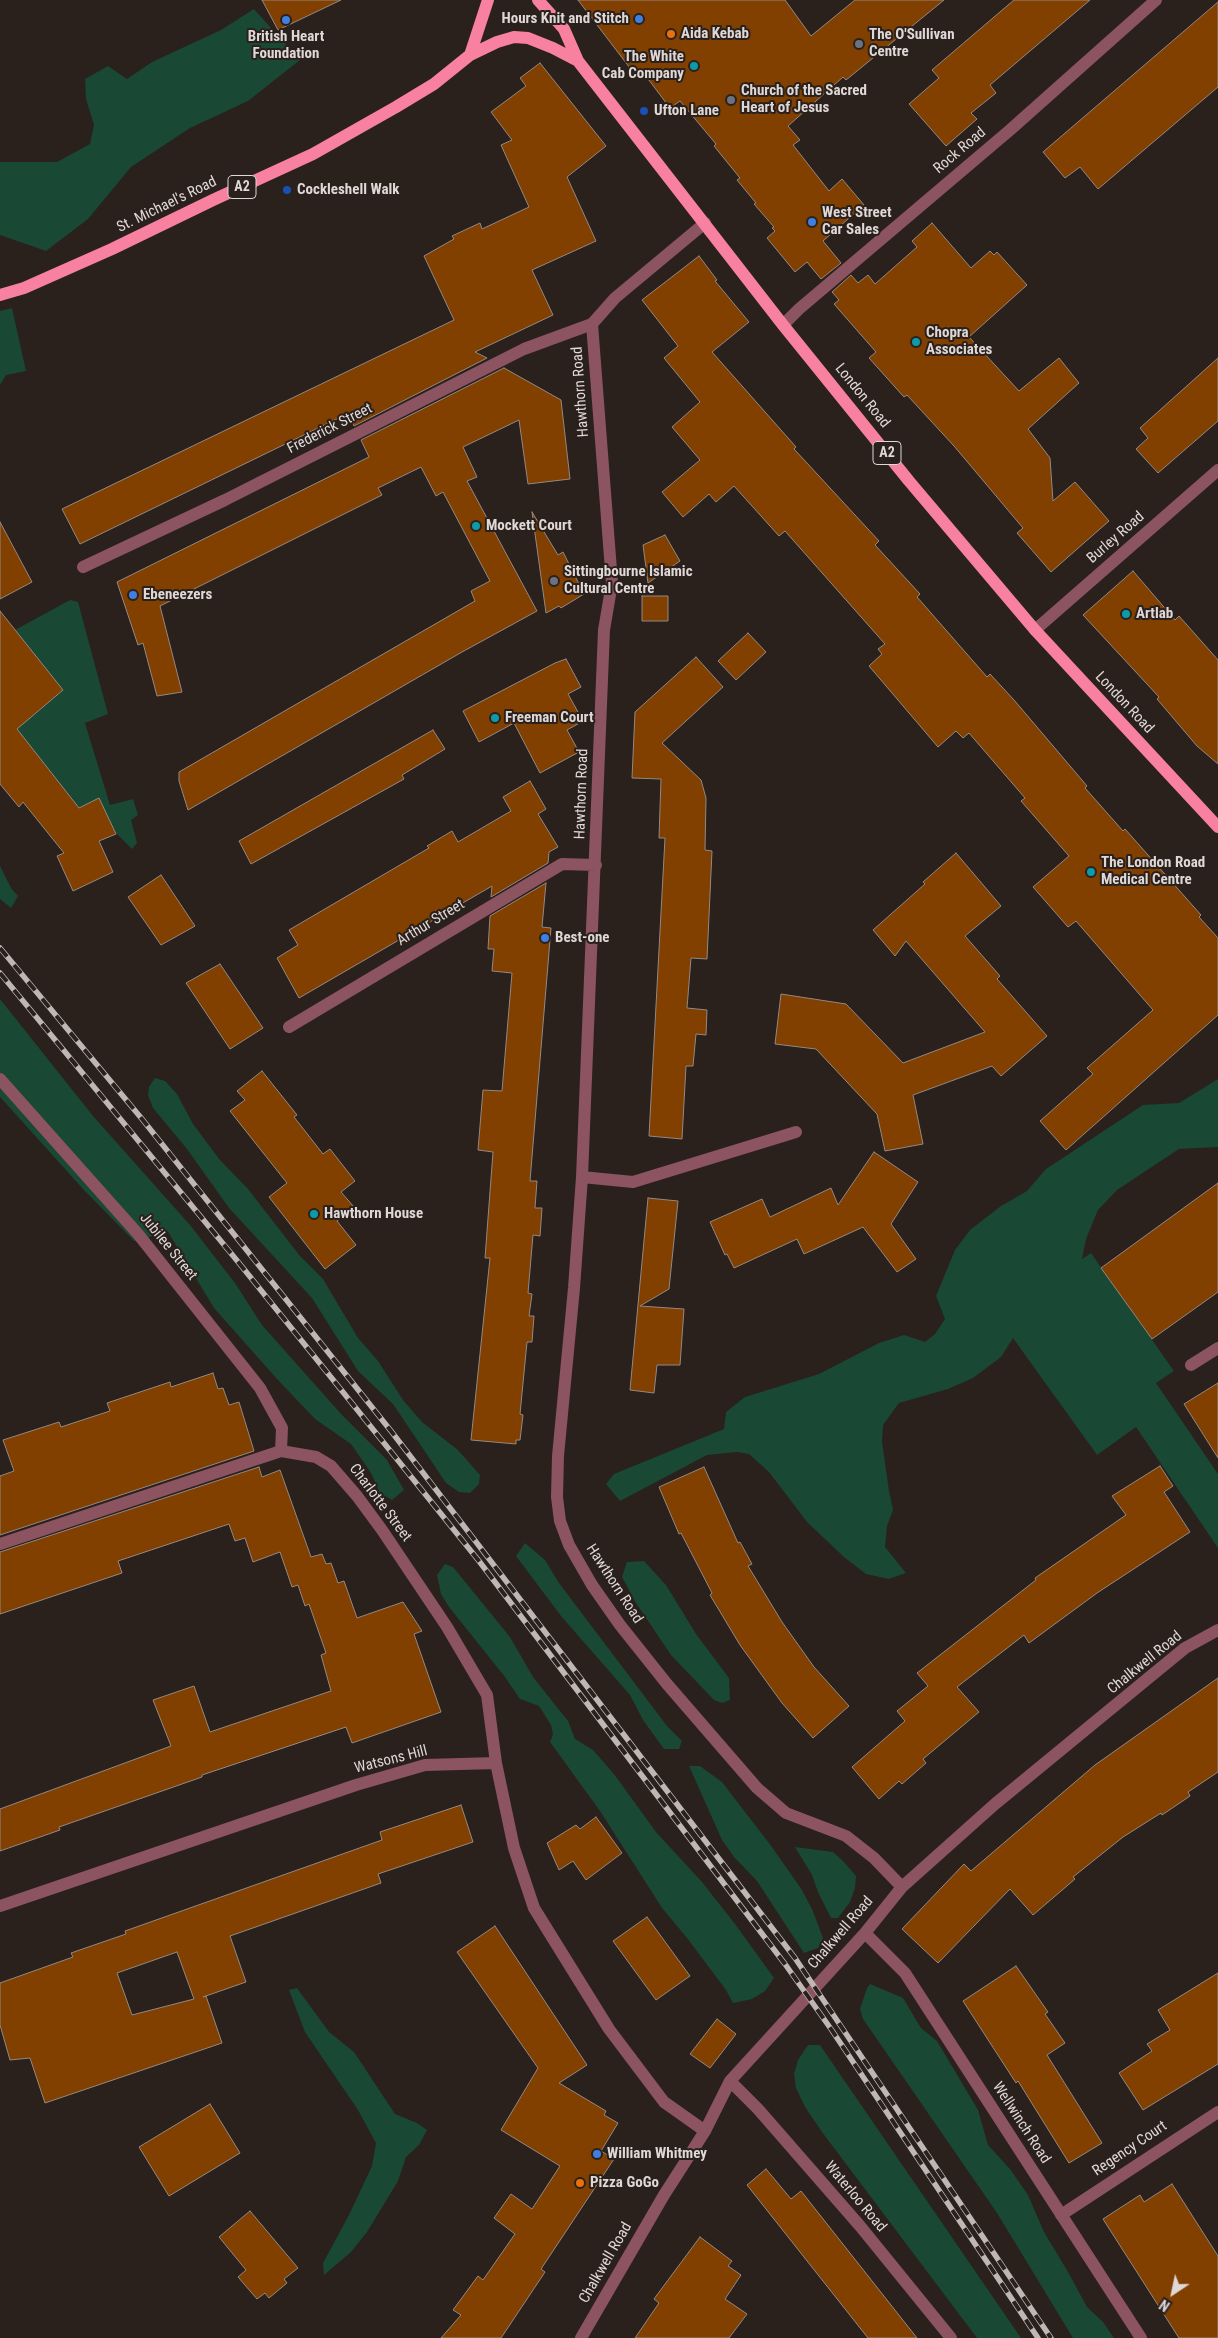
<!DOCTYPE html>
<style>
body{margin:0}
#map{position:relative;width:1218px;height:2338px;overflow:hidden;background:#2a201c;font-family:"Roboto Condensed",sans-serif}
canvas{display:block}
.north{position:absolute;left:1148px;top:2268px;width:50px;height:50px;-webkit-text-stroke:4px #2a201c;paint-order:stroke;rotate:214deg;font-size:14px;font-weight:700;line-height:20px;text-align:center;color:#dfd8d6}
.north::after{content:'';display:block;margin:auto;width:18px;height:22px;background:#dfd8d6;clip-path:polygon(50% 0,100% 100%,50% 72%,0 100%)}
</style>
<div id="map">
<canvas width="1218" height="2338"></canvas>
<div class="north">N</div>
</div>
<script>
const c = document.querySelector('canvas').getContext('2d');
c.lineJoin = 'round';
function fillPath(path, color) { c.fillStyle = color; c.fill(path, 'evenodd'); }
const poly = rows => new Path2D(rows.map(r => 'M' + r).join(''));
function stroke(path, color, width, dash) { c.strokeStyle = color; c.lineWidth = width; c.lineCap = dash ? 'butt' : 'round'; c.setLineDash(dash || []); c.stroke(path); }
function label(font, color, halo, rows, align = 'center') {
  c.font = font + ' "Roboto Condensed",sans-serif'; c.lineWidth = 4; c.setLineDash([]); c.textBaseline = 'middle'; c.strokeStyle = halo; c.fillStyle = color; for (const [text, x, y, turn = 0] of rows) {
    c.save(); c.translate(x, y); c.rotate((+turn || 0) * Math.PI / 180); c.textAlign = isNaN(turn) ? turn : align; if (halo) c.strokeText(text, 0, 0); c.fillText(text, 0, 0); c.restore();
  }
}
fillPath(poly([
 [254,9,300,60,248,101,190,128,131,167,88,219,46,251,0,235,0,162,57,162,90,144,94,125,86,99,85,79,108,66,127,79,152,62,221,30],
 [12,308,26,371,6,375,0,385,0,311],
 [70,600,78,602,108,714,85,723,110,805,133,799,138,815,131,820,137,843,132,849,116,833,99,799,79,808,2,710,18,696,34,715,63,690,15,630],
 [0,866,11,888,18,896,11,908,0,899],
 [0,999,93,1116,190,1225,235,1283,262,1325,342,1415,387,1460,404,1490,392,1500,380,1493,371,1473,351,1444,315,1419,277,1379,214,1308,168,1232,134,1241,83,1189,0,1097],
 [155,1078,165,1081,177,1094,193,1124,220,1160,248,1189,300,1256,323,1279,358,1338,378,1361,403,1400,422,1422,458,1450,480,1475,479,1484,470,1493,459,1492,446,1483,393,1404,358,1371,312,1298,229,1208,187,1149,153,1108,148,1095,149,1087],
 [1218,1079,1218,1147,1179,1149,1117,1190,1098,1210,1086,1239,1082,1259,1091,1253,1174,1371,1156,1383,1218,1474,1218,1548,1136,1427,1097,1455,1013,1338,1001,1357,973,1378,948,1389,899,1403,883,1425,882,1442,889,1491,893,1510,887,1526,885,1547,906,1573,889,1579,866,1574,844,1557,807,1522,769,1472,749,1454,737,1452,707,1455,620,1501,606,1484,614,1474,724,1429,726,1412,745,1397,819,1374,879,1343,904,1335,925,1342,935,1334,945,1319,936,1296,955,1250,970,1230,1001,1206,1027,1191,1046,1169,1143,1105,1179,1103],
 [525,1543,545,1560,559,1583,667,1726,682,1741,679,1749,664,1749,643,1720,630,1695,561,1616,516,1556],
 [644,1561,666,1585,696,1634,729,1678,730,1700,722,1703,714,1700,671,1655,636,1603,622,1577,627,1562],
 [445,1564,453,1567,510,1637,533,1677,568,1721,575,1739,593,1750,614,1774,656,1832,702,1882,735,1924,774,1978,765,1991,752,1999,733,2003,726,1990,687,1938,662,1908,600,1811,550,1742,553,1734,551,1725,539,1706,520,1699,505,1677,449,1607,441,1594,437,1575],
 [689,1766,700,1766,722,1782,772,1847,802,1890,812,1909,823,1938,818,1948,804,1953,757,1881,734,1857,722,1840],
 [795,1847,833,1852,843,1861,856,1876,855,1888,850,1902,838,1918,831,1918,818,1892,812,1875],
 [870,1984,903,1998,921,2028,937,2041,978,2110,988,2145,1010,2169,1028,2195,1044,2232,1068,2272,1087,2307,1103,2322,1114,2338,1073,2338,997,2213,863,2019,860,2009,867,1988],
 [297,1988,329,2032,354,2052,395,2114,417,2123,427,2130,419,2145,406,2157,398,2181,367,2232,351,2252,324,2275,323,2263,349,2215,372,2166,376,2143,358,2110,305,2032,289,1990],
 [808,2045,820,2045,1021,2338,977,2338,822,2132,805,2107,796,2088,794,2074,798,2060]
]), '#194835');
const building = poly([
 [262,0,341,0,278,30,262,0],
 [578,0,785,0,811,36,855,0,944,0,846,80,843,77,788,126,800,140,793,145,829,191,842,179,864,205,823,241,841,263,821,279,807,262,795,272,767,238,775,231,772,228,774,227,754,204,756,203,737,180,740,178,714,146,716,144,680,101,670,108,642,71,636,76,578,0],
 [1014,0,1090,0,990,85,996,93,971,113,977,119,946,146,909,104,939,78,932,70,1014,0],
 [1218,2,1218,87,1098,189,1080,167,1065,178,1043,152,1218,2],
 [540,63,606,146,567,177,596,241,532,270,553,315,475,352,487,358,354,426,349,413,80,544,62,509,454,320,424,256,454,239,452,236,480,223,482,229,529,207,501,145,512,140,491,112,526,86,520,78,540,63],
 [932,223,971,268,990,251,994,255,997,252,1027,285,969,337,1019,391,1059,358,1079,383,1028,429,1050,458,1053,501,1075,482,1109,521,1051,572,1017,533,1023,528,954,446,907,395,904,397,869,358,876,352,834,304,839,300,832,292,851,275,858,283,868,275,875,284,917,247,912,241,932,223],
 [699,256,717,280,715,281,749,322,712,352,796,447,794,449,879,541,875,545,920,594,917,597,987,677,990,674,1014,700,1087,786,1085,788,1123,831,1125,829,1201,915,1199,917,1218,938,1218,1015,1066,1150,1040,1121,1093,1074,1087,1068,1153,1010,1076,921,1068,927,1033,887,1069,856,1021,801,1025,798,969,733,963,738,956,731,938,747,869,666,882,654,878,649,885,644,785,531,779,536,734,486,716,502,709,494,683,517,662,492,700,460,672,427,700,402,664,358,678,346,642,300,699,256],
 [1218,358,1218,421,1158,473,1136,449,1148,438,1140,428,1218,358],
 [504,368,561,400,570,479,528,484,519,420,463,447,477,477,467,481,537,611,462,652,188,810,179,781,179,772,475,601,471,591,490,581,443,492,436,496,421,467,378,488,382,495,160,606,182,692,157,696,143,643,138,645,117,582,369,457,361,440,504,368],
 [532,512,558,555,563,552,584,594,561,608,559,606,546,613,532,512],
 [0,522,32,582,0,599,0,522],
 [665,535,680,561,648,583,643,545,665,535],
 [1133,571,1175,620,1179,616,1218,660,1218,764,1197,746,1157,699,1159,697,1083,615,1133,571],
 [642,596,668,596,668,621,642,621,642,596],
 [0,611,63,690,17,729,79,808,99,798,116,834,99,841,113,872,73,891,57,856,64,853,23,802,19,807,0,784,0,611],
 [748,633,766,652,736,680,718,661,748,633],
 [696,657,723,687,662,743,701,780,706,798,705,850,712,851,707,959,691,958,687,1008,707,1010,706,1035,696,1034,693,1066,686,1066,682,1139,649,1136,665,838,659,838,661,779,632,778,635,712,696,657],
 [566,659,581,687,568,694,583,721,567,730,579,752,540,773,514,723,479,742,463,711,555,663,566,659],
 [433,730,445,749,402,775,404,779,251,864,239,841,433,730],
 [530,781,546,809,538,814,558,847,549,852,548,863,491,897,492,886,299,998,277,958,298,945,289,930,429,848,427,846,452,831,458,842,511,811,503,797,530,781],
 [956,853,1001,906,965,936,1000,976,997,979,1047,1036,1001,1076,992,1066,913,1095,923,1144,885,1151,877,1114,816,1049,775,1044,781,994,846,1004,903,1063,985,1032,906,941,895,956,873,930,925,884,923,882,956,853],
 [161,875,195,926,161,945,128,897,161,875],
 [546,883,542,927,551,928,530,1181,537,1181,535,1208,542,1208,540,1236,533,1235,528,1293,532,1294,529,1316,534,1316,532,1342,527,1342,520,1414,523,1415,520,1440,516,1440,516,1444,471,1440,490,1258,485,1258,493,1152,478,1150,483,1090,502,1091,512,973,492,971,494,949,488,949,490,916,546,883],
 [220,964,263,1028,230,1049,186,983,220,964],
 [262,1071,297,1115,294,1117,323,1154,330,1149,355,1181,341,1192,354,1207,337,1221,356,1245,325,1269,269,1197,287,1183,230,1111,245,1100,237,1091,262,1071],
 [874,1152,918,1182,891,1224,916,1259,897,1272,863,1227,804,1254,797,1239,734,1268,727,1254,725,1255,710,1222,762,1199,770,1217,831,1188,838,1205,874,1152],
 [1218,1183,1218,1292,1152,1339,1101,1268,1218,1183],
 [648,1198,678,1201,669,1289,640,1306,684,1309,680,1365,657,1365,654,1393,630,1390,648,1198],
 [213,1373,218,1389,223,1388,229,1405,239,1402,254,1451,0,1535,0,1476,14,1471,3,1440,59,1422,61,1427,110,1411,107,1403,170,1382,171,1387,213,1373],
 [1218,1383,1218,1458,1184,1404,1218,1383],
 [1160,1466,1173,1486,1164,1492,1190,1532,1097,1593,1029,1643,1024,1635,957,1687,979,1712,923,1759,926,1763,902,1784,899,1781,879,1799,852,1767,905,1721,897,1711,928,1686,917,1673,1036,1580,1035,1578,1126,1515,1112,1496,1160,1466],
 [259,1467,262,1477,280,1470,311,1557,322,1554,326,1564,331,1563,338,1583,344,1581,357,1618,403,1602,422,1631,414,1634,441,1712,352,1743,346,1727,202,1775,202,1777,59,1827,60,1830,0,1851,0,1809,171,1746,153,1700,194,1686,210,1732,331,1691,321,1655,326,1653,309,1604,305,1606,298,1585,292,1587,280,1552,253,1562,245,1538,235,1541,229,1524,118,1561,122,1573,0,1614,0,1552,259,1467],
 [704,1467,738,1543,740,1542,752,1564,748,1566,782,1622,814,1667,849,1706,813,1738,782,1703,740,1645,710,1595,712,1593,681,1533,679,1534,659,1487,704,1467],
 [1218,1678,1218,1772,1188,1792,1190,1796,1162,1815,1161,1813,1123,1837,1073,1877,1075,1879,1033,1915,1010,1889,938,1963,902,1929,964,1864,971,1871,1095,1765,1218,1678],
 [461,1805,473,1842,378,1874,381,1883,230,1936,246,1982,203,1997,206,1996,222,2043,45,2103,30,2058,10,2060,0,2025,0,1983,73,1957,71,1953,126,1934,125,1931,382,1840,380,1832,461,1805],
 [177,1952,194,1999,132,2015,117,1973,177,1952],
 [596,1817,622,1853,586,1880,573,1861,559,1870,547,1843,576,1825,580,1829,596,1817],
 [647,1917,690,1976,656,2000,613,1941,647,1917],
 [495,1926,587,2065,559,2083,606,2111,604,2115,618,2123,601,2151,614,2159,541,2269,545,2272,501,2338,441,2338,461,2315,453,2310,478,2276,483,2280,515,2234,494,2218,511,2194,532,2209,560,2166,501,2130,538,2068,457,1952,495,1926],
 [1016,1966,1048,2012,1045,2014,1065,2043,1047,2055,1102,2143,1069,2163,1018,2081,1016,2083,963,2001,1016,1966],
 [1218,1973,1218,2064,1143,2110,1119,2073,1152,2051,1147,2044,1170,2030,1158,2010,1218,1973],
 [717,2019,736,2034,710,2068,690,2054,717,2019],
 [210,2104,240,2153,169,2196,139,2147,210,2104],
 [766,2169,791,2199,801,2191,917,2338,868,2338,747,2185,766,2169],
 [1172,2184,1218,2256,1218,2338,1179,2338,1103,2219,1140,2195,1144,2202,1172,2184],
 [250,2211,298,2268,284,2279,287,2283,269,2298,265,2293,257,2299,238,2277,246,2270,219,2237,250,2211],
 [700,2237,732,2261,728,2266,741,2275,725,2299,747,2314,729,2338,635,2338,659,2303,654,2299,700,2237]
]);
fillPath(building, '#813f00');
stroke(building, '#948983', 1);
stroke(poly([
 [705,223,615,298,592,324,612,583,604,630,582,1177,574,1288,558,1456,557,1497,560,1521,569,1545,592,1585,620,1625,667,1684,757,1788,786,1813,846,1836,874,1858,902,1887],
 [783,325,799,309,1010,130,1156,0],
 [83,567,225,500,524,349,592,324],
 [1035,630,1218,470],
 [289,1027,562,864,596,865],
 [0,1079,138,1234,260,1388,282,1428,281,1451],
 [582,1177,633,1182,796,1132],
 [1191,1365,1218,1348],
 [0,1544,281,1451,316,1457,331,1466,357,1496,382,1530,447,1627,487,1695,496,1763,514,1848,534,1908,609,2029,664,2102,705,2131],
 [0,1906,356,1785,425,1765,496,1763],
 [865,1933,905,1973,1141,2338],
 [730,2081,758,2109,860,2226,951,2338],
 [1061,2215,1218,2112],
 [581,2338,664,2195,705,2131,730,2081,865,1933,902,1887,995,1804,1185,1648,1218,1630]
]), '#8c5360', 12);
stroke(poly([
 [538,0,564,29,578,61,783,325,909,481,1035,630,1218,827],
 [470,55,488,0],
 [0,295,24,288,112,249,213,200,313,154,396,107,434,84,470,55,497,42,514,37,528,38,553,48,578,61]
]), '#f7819e', 12);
const rail = poly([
 [0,948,142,1119,391,1431,795,1958,1051,2338],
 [0,973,239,1263,479,1561,785,1964,831,2029,1038,2338]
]);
stroke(rail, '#beb7b4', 5.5);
stroke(rail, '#2a201c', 4, [11]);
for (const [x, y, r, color] of [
 [639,19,5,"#3f7fe0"],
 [286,20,5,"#3f7fe0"],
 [671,34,5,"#e8710a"],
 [859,44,5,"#6b7280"],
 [694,66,5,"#0f9aa8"],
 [731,100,5,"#6b7280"],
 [644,111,5,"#1a4fb4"],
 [287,190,5,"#1a4fb4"],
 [812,222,5,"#3f7fe0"],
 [916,342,5,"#0f9aa8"],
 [476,526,5,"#0f9aa8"],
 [554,581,5,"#6b7280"],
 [133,595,5,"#3f7fe0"],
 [1126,614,5,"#0f9aa8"],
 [495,718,5,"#0f9aa8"],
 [1091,872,5,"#0f9aa8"],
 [545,938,5,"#3f7fe0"],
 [314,1214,5,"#0f9aa8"],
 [597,2154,5,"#3f7fe0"],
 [580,2183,5,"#e8710a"]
]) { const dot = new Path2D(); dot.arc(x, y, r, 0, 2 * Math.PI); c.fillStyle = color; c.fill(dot); stroke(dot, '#2a201c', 2); }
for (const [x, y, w] of [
 [242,187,28],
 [887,453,28]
]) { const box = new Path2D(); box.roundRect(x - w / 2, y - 11.5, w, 23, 4); c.fillStyle = '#2a201c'; c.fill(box); stroke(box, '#dfd8d6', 1); }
label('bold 14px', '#dfd8d6', null, [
 ["A2",242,187],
 ["A2",887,453]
]);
label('bold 15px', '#dfd8d6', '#2a201c', [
 ["Hours Knit and Stitch",629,19,"right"],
 ["Aida Kebab",681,34],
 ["The O'Sullivan",869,35],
 ["Centre",869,52],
 ["British Heart",286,37,"center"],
 ["Foundation",286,54,"center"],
 ["The White",684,57,"right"],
 ["Cab Company",684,74,"right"],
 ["Church of the Sacred",741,91],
 ["Heart of Jesus",741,108],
 ["Ufton Lane",654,111],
 ["Cockleshell Walk",297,190],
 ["West Street",822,213],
 ["Car Sales",822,230],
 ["Chopra",926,333],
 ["Associates",926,350],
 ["Mockett Court",486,526],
 ["Sittingbourne Islamic",564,572],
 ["Cultural Centre",564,589],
 ["Ebeneezers",143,595],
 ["Artlab",1136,614],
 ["Freeman Court",505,718],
 ["The London Road",1101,863],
 ["Medical Centre",1101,880],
 ["Best-one",555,938],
 ["Hawthorn House",324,1214],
 ["William Whitmey",607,2154],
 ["Pizza GoGo",590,2183]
], 'left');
label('15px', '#dfd8d6', '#2a201c', [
 ["Rock Road",960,151,-40],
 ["St. Michael's Road",167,205,-26],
 ["Hawthorn Road",581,392,-94],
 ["London Road",862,396,51],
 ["Frederick Street",330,429,-27],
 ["Burley Road",1116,538,-41],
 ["London Road",1124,703,47],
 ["Hawthorn Road",582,794,-88],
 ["Arthur Street",431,923,-31],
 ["Jubilee Street",168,1247,51],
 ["Charlotte Street",380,1503,53],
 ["Hawthorn Road",614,1584,57],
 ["Chalkwell Road",1145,1663,-39],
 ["Watsons Hill",391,1760,-14],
 ["Chalkwell Road",841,1933,-49],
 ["Wellwinch Road",1021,2123,57],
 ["Regency Court",1130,2149,-34],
 ["Waterloo Road",855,2197,50],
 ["Chalkwell Road",606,2263,-60]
]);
</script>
